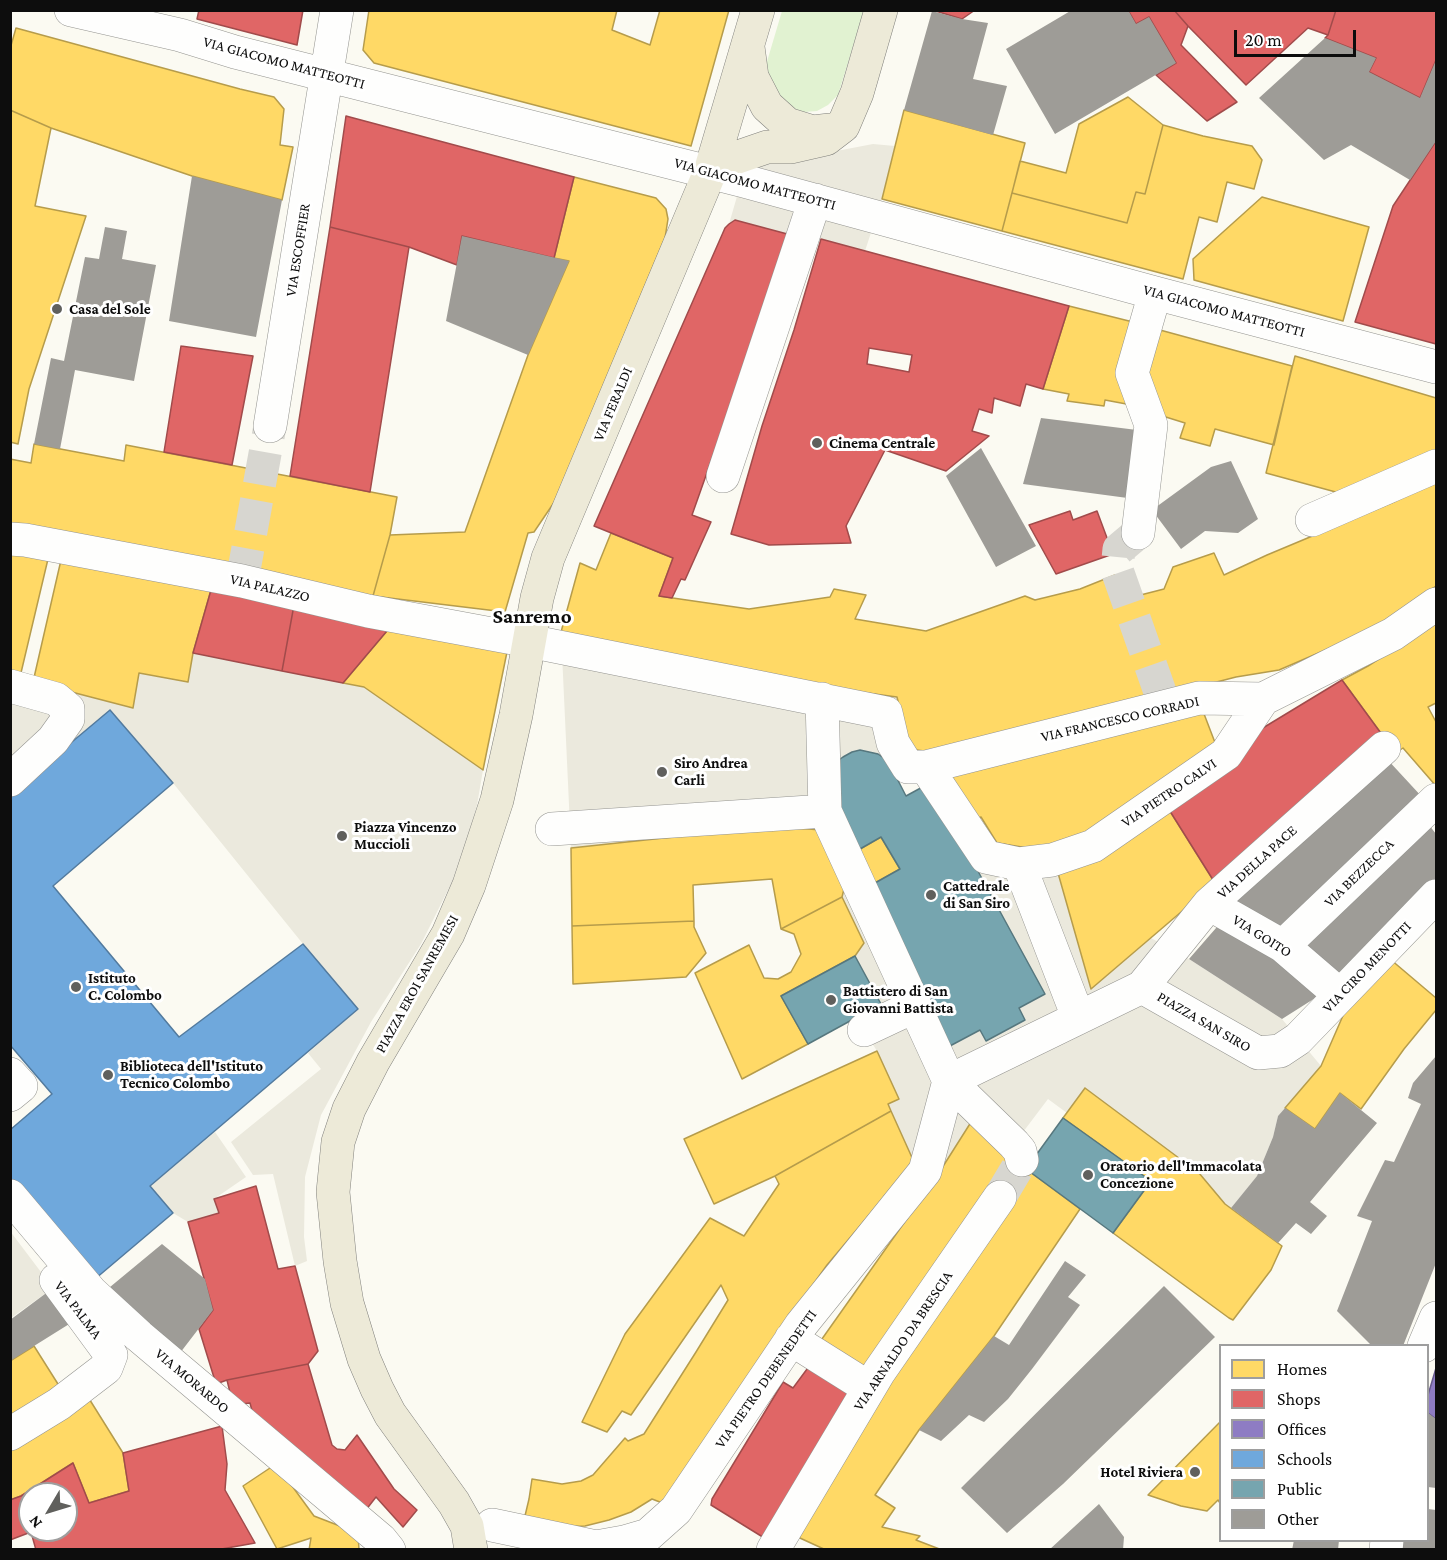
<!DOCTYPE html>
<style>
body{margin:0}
#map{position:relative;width:1447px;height:1560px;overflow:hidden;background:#fbfaf2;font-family:"Crimson Pro",serif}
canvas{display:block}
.frame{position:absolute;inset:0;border:12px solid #0d0d0d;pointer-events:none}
.legend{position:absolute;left:1219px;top:1344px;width:210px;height:198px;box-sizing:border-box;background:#fff;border:2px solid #9e9e9e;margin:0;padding:8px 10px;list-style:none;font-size:18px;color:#0d0d0d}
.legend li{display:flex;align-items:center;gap:12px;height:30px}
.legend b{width:30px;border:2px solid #9e9e9e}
.north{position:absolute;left:18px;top:1482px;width:60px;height:60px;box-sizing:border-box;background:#fff;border:2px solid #9e9e9e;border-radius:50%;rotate:232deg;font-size:16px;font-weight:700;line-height:24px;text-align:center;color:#0d0d0d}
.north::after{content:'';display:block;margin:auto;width:21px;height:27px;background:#60605d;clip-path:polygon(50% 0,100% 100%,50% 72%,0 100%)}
.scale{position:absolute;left:1234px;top:30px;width:122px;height:27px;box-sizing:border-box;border:3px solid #0d0d0d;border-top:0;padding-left:8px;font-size:18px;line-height:21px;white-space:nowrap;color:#0d0d0d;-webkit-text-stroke:4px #fff;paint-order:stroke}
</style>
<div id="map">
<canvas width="1447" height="1560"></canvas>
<div class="frame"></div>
<ul class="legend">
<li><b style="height:16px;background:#ffd966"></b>Homes</li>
<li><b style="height:16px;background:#e06666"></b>Shops</li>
<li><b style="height:16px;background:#8e7cc3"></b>Offices</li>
<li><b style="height:16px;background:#6fa8dc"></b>Schools</li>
<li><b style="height:16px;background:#76a5af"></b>Public</li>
<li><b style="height:16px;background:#9e9c97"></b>Other</li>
</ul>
<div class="north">N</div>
<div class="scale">20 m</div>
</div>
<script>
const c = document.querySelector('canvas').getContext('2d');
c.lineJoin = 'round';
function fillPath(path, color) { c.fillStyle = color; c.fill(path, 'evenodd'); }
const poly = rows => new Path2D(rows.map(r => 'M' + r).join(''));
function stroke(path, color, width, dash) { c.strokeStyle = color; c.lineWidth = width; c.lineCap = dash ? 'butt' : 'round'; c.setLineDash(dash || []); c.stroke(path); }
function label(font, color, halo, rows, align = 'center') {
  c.font = font + ' "Crimson Pro",serif'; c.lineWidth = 6; c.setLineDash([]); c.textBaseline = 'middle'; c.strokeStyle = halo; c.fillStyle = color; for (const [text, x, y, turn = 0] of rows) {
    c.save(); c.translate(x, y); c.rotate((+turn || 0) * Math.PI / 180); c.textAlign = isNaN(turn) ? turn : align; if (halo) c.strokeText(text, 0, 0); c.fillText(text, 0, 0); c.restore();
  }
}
fillPath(poly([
 [782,11,864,11,838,95,828,105,817,111,804,112,787,109,763,75]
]), '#e1f2d1');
fillPath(poly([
 [873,144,895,146,882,199,865,251,821,239,791,235,735,220,729,224,738,193,758,166],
 [561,632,897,697,909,749,888,761,878,755,871,752,860,750,852,752,843,757,836,762,828,778,948,1047,980,1030,986,1041,1025,1020,1019,1008,1045,994,973,862,1058,873,1091,989,1151,938,1189,959,1282,1019,1321,1066,1278,1116,1273,1137,1257,1176,1231,1208,1225,1204,1199,1173,1085,1088,1067,1113,1048,1099,1014,1144,973,1119,935,1179,914,1162,888,1104,899,1099,877,1051,856,1018,881,1003,855,956,864,943,842,897,776,826,571,848],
 [193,653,364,687,483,770,477,805,459,868,421,944,371,1022,321,1115,305,1177,304,1237,307,1261,295,1266,273,1174,253,1175,231,1142,321,1069,308,1053,358,1009,303,944,173,783,110,710,23,783,11,775,10,675,133,707,139,673,187,682],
 [215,1132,246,1177,214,1199,219,1213,188,1222,173,1213,150,1186],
 [10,1231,53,1288,11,1318,10,1318]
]), '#ebe9dd');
const homes = poly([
 [369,10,617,10,612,30,650,45,660,10,729,10,691,146,374,63,363,50,369,10],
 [16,28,240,89,274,97,284,109,280,145,293,147,282,200,192,176,51,128,10,110,10,49,16,28],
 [1128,97,1163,125,1145,194,1136,192,1127,223,1012,193,1020,161,1066,173,1079,124,1128,97],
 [10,110,51,128,35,206,86,216,29,389,18,444,10,442,10,110],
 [904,110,1025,143,1002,231,882,199,904,110],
 [1163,125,1203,136,1252,146,1262,160,1254,189,1227,182,1217,222,1199,217,1183,279,1002,231,1012,193,1127,223,1136,192,1145,194,1163,125],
 [574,177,656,198,666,209,668,219,665,238,555,501,534,532,528,533,505,612,373,596,390,535,465,532,528,355,569,261,554,258,574,177],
 [1262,197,1369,227,1343,321,1194,280,1193,259,1262,197],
 [1069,306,1141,324,1137,406,1105,400,1104,406,1067,401,1069,394,1043,389,1069,306],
 [1149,327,1292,366,1274,445,1215,429,1210,446,1180,438,1185,423,1153,413,1137,373,1149,327],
 [1295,356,1436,398,1436,457,1343,494,1266,473,1295,356],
 [34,444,124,461,126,445,397,497,390,535,373,596,10,527,10,459,31,463,34,444],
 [1436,475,1436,586,1388,620,1344,642,1279,670,1236,677,940,753,909,749,897,697,754,678,561,632,580,563,596,570,611,533,673,558,659,596,749,609,830,597,834,589,866,595,855,619,926,631,1025,596,1035,600,1080,589,1115,575,1121,600,1164,589,1173,567,1214,553,1224,575,1267,555,1396,501,1394,496,1436,475],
 [10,552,48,559,20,677,10,675,10,552],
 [61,560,211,590,193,653,188,682,139,673,133,708,33,682,61,560],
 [1436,622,1436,703,1428,707,1436,722,1436,786,1403,748,1400,750,1383,736,1342,680,1368,666,1436,622],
 [392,625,508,647,483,770,364,687,343,683,392,625],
 [1201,706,1219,753,1089,835,1034,849,997,843,981,817,970,822,939,775,1201,706],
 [1168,808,1215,883,1091,989,1058,873,1168,808],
 [776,826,831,831,849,869,842,897,781,929,772,879,693,885,694,921,572,926,571,848,776,826],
 [881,837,900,869,866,888,848,856,881,837],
 [842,897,864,943,855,956,781,996,808,1044,742,1079,695,973,749,945,764,978,778,979,791,972,801,954,794,934,781,929,842,897],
 [694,921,694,927,706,953,686,977,573,984,572,926,694,921],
 [1390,959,1436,998,1436,1010,1404,1049,1361,1109,1340,1093,1315,1129,1285,1108,1321,1066,1345,1011,1390,959],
 [877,1051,899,1099,888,1104,891,1111,775,1176,714,1204,684,1139,877,1051],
 [1085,1088,1199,1173,1225,1204,1282,1246,1271,1270,1233,1320,1229,1318,1113,1233,1151,1181,1063,1118,1085,1088],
 [891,1111,914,1162,827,1265,747,1378,665,1504,652,1499,631,1512,609,1520,585,1526,561,1527,524,1520,529,1499,532,1479,562,1484,581,1481,593,1475,625,1438,628,1441,644,1434,696,1352,728,1300,721,1285,631,1415,622,1411,607,1432,582,1422,625,1334,710,1218,744,1236,779,1184,775,1176,891,1111],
 [973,1119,1026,1169,1080,1209,994,1336,919,1430,875,1495,895,1508,882,1527,920,1536,916,1540,942,1550,826,1550,789,1533,864,1377,817,1346,935,1179,973,1119],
 [34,1346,63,1392,10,1424,10,1361,34,1346],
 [88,1397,123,1453,129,1491,89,1503,73,1463,21,1496,10,1500,10,1449,88,1397],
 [1220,1422,1220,1503,1218,1500,1207,1511,1181,1506,1148,1495,1220,1422],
 [276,1464,314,1516,358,1533,359,1550,309,1550,311,1538,277,1549,243,1486,276,1464]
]);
fillPath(homes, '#ffd966');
stroke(homes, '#b69c4b', 1.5);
const shops = poly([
 [199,10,303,10,297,45,197,19,199,10],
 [932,10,975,10,962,19,932,10],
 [1128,10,1174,10,1188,26,1181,45,1237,102,1207,121,1156,75,1176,63,1149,17,1136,24,1128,10],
 [1174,10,1336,10,1328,35,1308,28,1246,85,1188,26,1174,10],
 [1336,10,1436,10,1436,60,1420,98,1369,72,1376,58,1325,38,1328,35,1336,10],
 [346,116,574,177,554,258,462,236,457,265,409,247,330,227,346,116],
 [1436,141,1436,344,1355,322,1393,206,1436,141],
 [735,220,791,235,692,515,711,522,685,580,681,579,672,598,659,596,673,558,594,526,725,228,729,224,735,220],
 [330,227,409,247,370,492,290,476,330,227],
 [821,239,1069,306,1043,389,1026,384,1020,406,994,398,992,413,979,409,972,431,989,436,946,471,885,450,846,526,851,543,769,545,731,534,762,426,794,330,821,239],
 [869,348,912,355,909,372,867,364,869,348],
 [181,346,253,356,232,465,164,452,181,346],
 [1070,511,1073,520,1097,511,1113,554,1056,574,1029,525,1070,511],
 [211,590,294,605,282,671,193,653,211,590],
 [294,605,392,625,343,683,282,671,294,605],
 [1342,680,1383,736,1215,883,1168,808,1248,737,1342,680],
 [256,1186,278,1269,295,1266,318,1351,308,1364,227,1380,216,1384,199,1329,213,1310,188,1222,219,1213,214,1199,256,1186],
 [813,1361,857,1387,774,1544,711,1505,712,1499,783,1382,793,1388,813,1361],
 [308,1364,332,1445,337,1449,345,1450,357,1435,394,1489,417,1510,403,1527,376,1497,362,1515,255,1422,250,1403,233,1405,227,1380,308,1364],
 [222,1426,227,1464,225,1490,255,1543,216,1550,36,1550,31,1532,10,1540,10,1500,21,1496,73,1463,89,1503,129,1491,123,1453,222,1426],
 [30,1494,66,1494,66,1530,30,1530,30,1494]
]);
fillPath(shops, '#e06666');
stroke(shops, '#a14b4b', 1.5);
const offices = poly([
 [1436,1368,1436,1419,1428,1413,1428,1395,1436,1368]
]);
fillPath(offices, '#8e7cc3');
stroke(offices, '#675b8c', 1.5);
const schools = poly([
 [110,710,173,783,53,886,179,1037,303,944,358,1009,150,1186,173,1213,95,1279,10,1180,10,1130,52,1094,10,1045,10,794,110,710]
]);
fillPath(schools, '#6fa8dc');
stroke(schools, '#527a9e', 1.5);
const public = poly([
 [860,750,878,754,888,761,906,796,928,784,973,862,1045,994,1019,1008,1025,1020,986,1041,980,1030,948,1047,866,888,900,869,881,837,860,849,828,788,836,762,843,757,852,752,860,750],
 [855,956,881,1004,808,1044,781,996,855,956],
 [1063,1118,1151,1181,1113,1233,1026,1169,1063,1118]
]);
fillPath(public, '#76a5af');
stroke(public, '#56777e', 1.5);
fillPath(poly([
 [1072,10,1128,10,1136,24,1149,17,1176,63,1055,134,1006,49],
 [932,11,962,19,988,23,973,79,1007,86,993,135,904,110],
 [1325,38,1376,58,1369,72,1420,98,1436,60,1436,141,1410,180,1351,145,1324,160,1259,98],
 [192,176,282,200,256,337,169,321],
 [105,227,127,231,122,259,156,265,134,381,75,370,60,449,34,444,51,358,64,361,85,257,99,259],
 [462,236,569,261,528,355,446,321],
 [1041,418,1145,431,1135,499,1023,484],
 [981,448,1036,546,996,567,946,476],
 [1231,461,1258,519,1238,533,1205,531,1181,549,1152,510,1211,467],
 [1386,758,1423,798,1275,938,1225,906],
 [1426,821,1436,834,1436,886,1334,987,1290,949],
 [1223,920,1331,988,1282,1019,1189,959],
 [1436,1056,1436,1263,1403,1346,1372,1346,1337,1311,1372,1221,1357,1216,1385,1160,1394,1162,1421,1104,1408,1098,1413,1083],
 [1340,1093,1377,1123,1310,1202,1327,1216,1311,1234,1296,1223,1278,1243,1231,1208,1257,1176,1273,1137,1278,1116,1285,1108,1315,1129],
 [162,1244,205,1279,213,1310,180,1353,104,1292],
 [1065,1261,1086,1275,1068,1297,1080,1305,1032,1369,1008,1399,984,1422,969,1415,941,1441,919,1430,994,1336,1009,1345],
 [1164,1286,1215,1337,1063,1484,1007,1533,961,1488],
 [53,1288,74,1321,10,1361,10,1320],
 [1428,1413,1436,1419,1436,1488,1428,1487],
 [1099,1504,1124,1537,1123,1550,1049,1550],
 [1428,1509,1436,1510,1436,1550,1402,1550,1403,1540,1428,1540],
 [1294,1540,1339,1540,1338,1550,1292,1550]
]), '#9e9c97');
stroke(poly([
 [1138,533,1119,549,1117,570,1165,706],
 [242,581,270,426],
 [1000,1197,1022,1160]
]), '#d7d6d0', 33, [33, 16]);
const minor = poly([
 [71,10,180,35,235,52,744,181,1155,293,1436,367],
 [270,426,337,10],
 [723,476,815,200],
 [1312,520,1436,466],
 [1138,533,1151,425,1132,373,1155,293],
 [10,539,25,540,242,581,368,611,529,641,886,713,893,743,908,767,926,767,1199,698,1263,699,1393,634,1436,604],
 [10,686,56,699,68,709,68,719,53,740,10,780],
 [822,699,825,811,949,1081,1142,987,1209,904,1384,748],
 [926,767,986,857,1019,864,1052,860,1093,846,1226,754,1263,699],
 [552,829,825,811],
 [1019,864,1078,1017],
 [1209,904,1283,946,1340,995],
 [1283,946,1436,800],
 [1142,987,1258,1053,1280,1051,1298,1039,1436,896],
 [864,1030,915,1006],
 [10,1074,21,1086,10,1095],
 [10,1196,91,1292,139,1336,381,1540,389,1550],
 [791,1339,869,1388],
 [1424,1346,1436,1318],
 [10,1434,59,1404,106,1368,111,1355,56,1280],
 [492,1525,596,1547,624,1542,648,1535,676,1510,801,1325,925,1171,949,1081,1014,1144,1020,1151,1022,1160],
 [773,1550,879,1372,1000,1197],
 [1386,1550,1387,1540]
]);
const major = poly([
 [748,47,752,77,767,106,787,124,813,132,830,130],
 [710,172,735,158,767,147,791,147,826,139,843,126,857,93,881,10],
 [471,1550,467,1526,454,1503,390,1414,377,1389,364,1359,347,1303,340,1261,333,1192,338,1142,349,1109,373,1062,448,934,469,885,497,800,516,715,537,598,548,558,710,172,758,10]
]);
stroke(minor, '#949490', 34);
stroke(major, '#81817d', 34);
stroke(minor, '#fefefd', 33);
stroke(major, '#edead8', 33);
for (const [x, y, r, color] of [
 [57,309,6,"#60605d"],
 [817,443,6,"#60605d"],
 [662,772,6,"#60605d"],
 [342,836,6,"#60605d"],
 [931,895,6,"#60605d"],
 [76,987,6,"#60605d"],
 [831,1000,6,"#60605d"],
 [108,1075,6,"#60605d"],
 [1088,1175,6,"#60605d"],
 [1195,1472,6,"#60605d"]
]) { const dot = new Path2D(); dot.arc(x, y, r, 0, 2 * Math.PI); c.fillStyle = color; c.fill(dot); stroke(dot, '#fff', 2); }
label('15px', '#0d0d0d', '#fff', [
 ["VIA GIACOMO MATTEOTTI",284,63,15],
 ["VIA GIACOMO MATTEOTTI",755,184,15],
 ["VIA ESCOFFIER",298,250,-81],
 ["VIA GIACOMO MATTEOTTI",1224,311,15],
 ["VIA FERALDI",613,404,-67],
 ["VIA PALAZZO",270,588,13],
 ["VIA FRANCESCO CORRADI",1120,719,-13],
 ["VIA PIETRO CALVI",1169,793,-34],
 ["VIA DELLA PACE",1257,862,-42],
 ["VIA BEZZECCA",1359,873,-44],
 ["VIA GOITO",1262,936,32],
 ["VIA CIRO MENOTTI",1367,967,-46],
 ["PIAZZA EROI SANREMESI",417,984,-61],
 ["PIAZZA SAN SIRO",1204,1022,30],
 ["VIA PALMA",78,1310,53],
 ["VIA ARNALDO DA BRESCIA",903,1341,-56],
 ["VIA PIETRO DEBENEDETTI",766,1379,-55],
 ["VIA MORARDO",192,1381,40]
]);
label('bold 15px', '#0d0d0d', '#fff', [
 ["Casa del Sole",69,309],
 ["Cinema Centrale",829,443],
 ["Siro Andrea",674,763],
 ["Carli",674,780],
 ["Piazza Vincenzo",354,827],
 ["Muccioli",354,844],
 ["Cattedrale",943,886],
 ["di San Siro",943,903],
 ["Istituto",88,978],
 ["C. Colombo",88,995],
 ["Battistero di San",843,991],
 ["Giovanni Battista",843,1008],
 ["Biblioteca dell'Istituto",120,1066],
 ["Tecnico Colombo",120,1083],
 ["Oratorio dell'Immacolata",1100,1166],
 ["Concezione",1100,1183],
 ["Hotel Riviera",1183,1472,"right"]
], 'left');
label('bold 21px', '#0d0d0d', '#fff', [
 ["Sanremo",532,617]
]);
</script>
